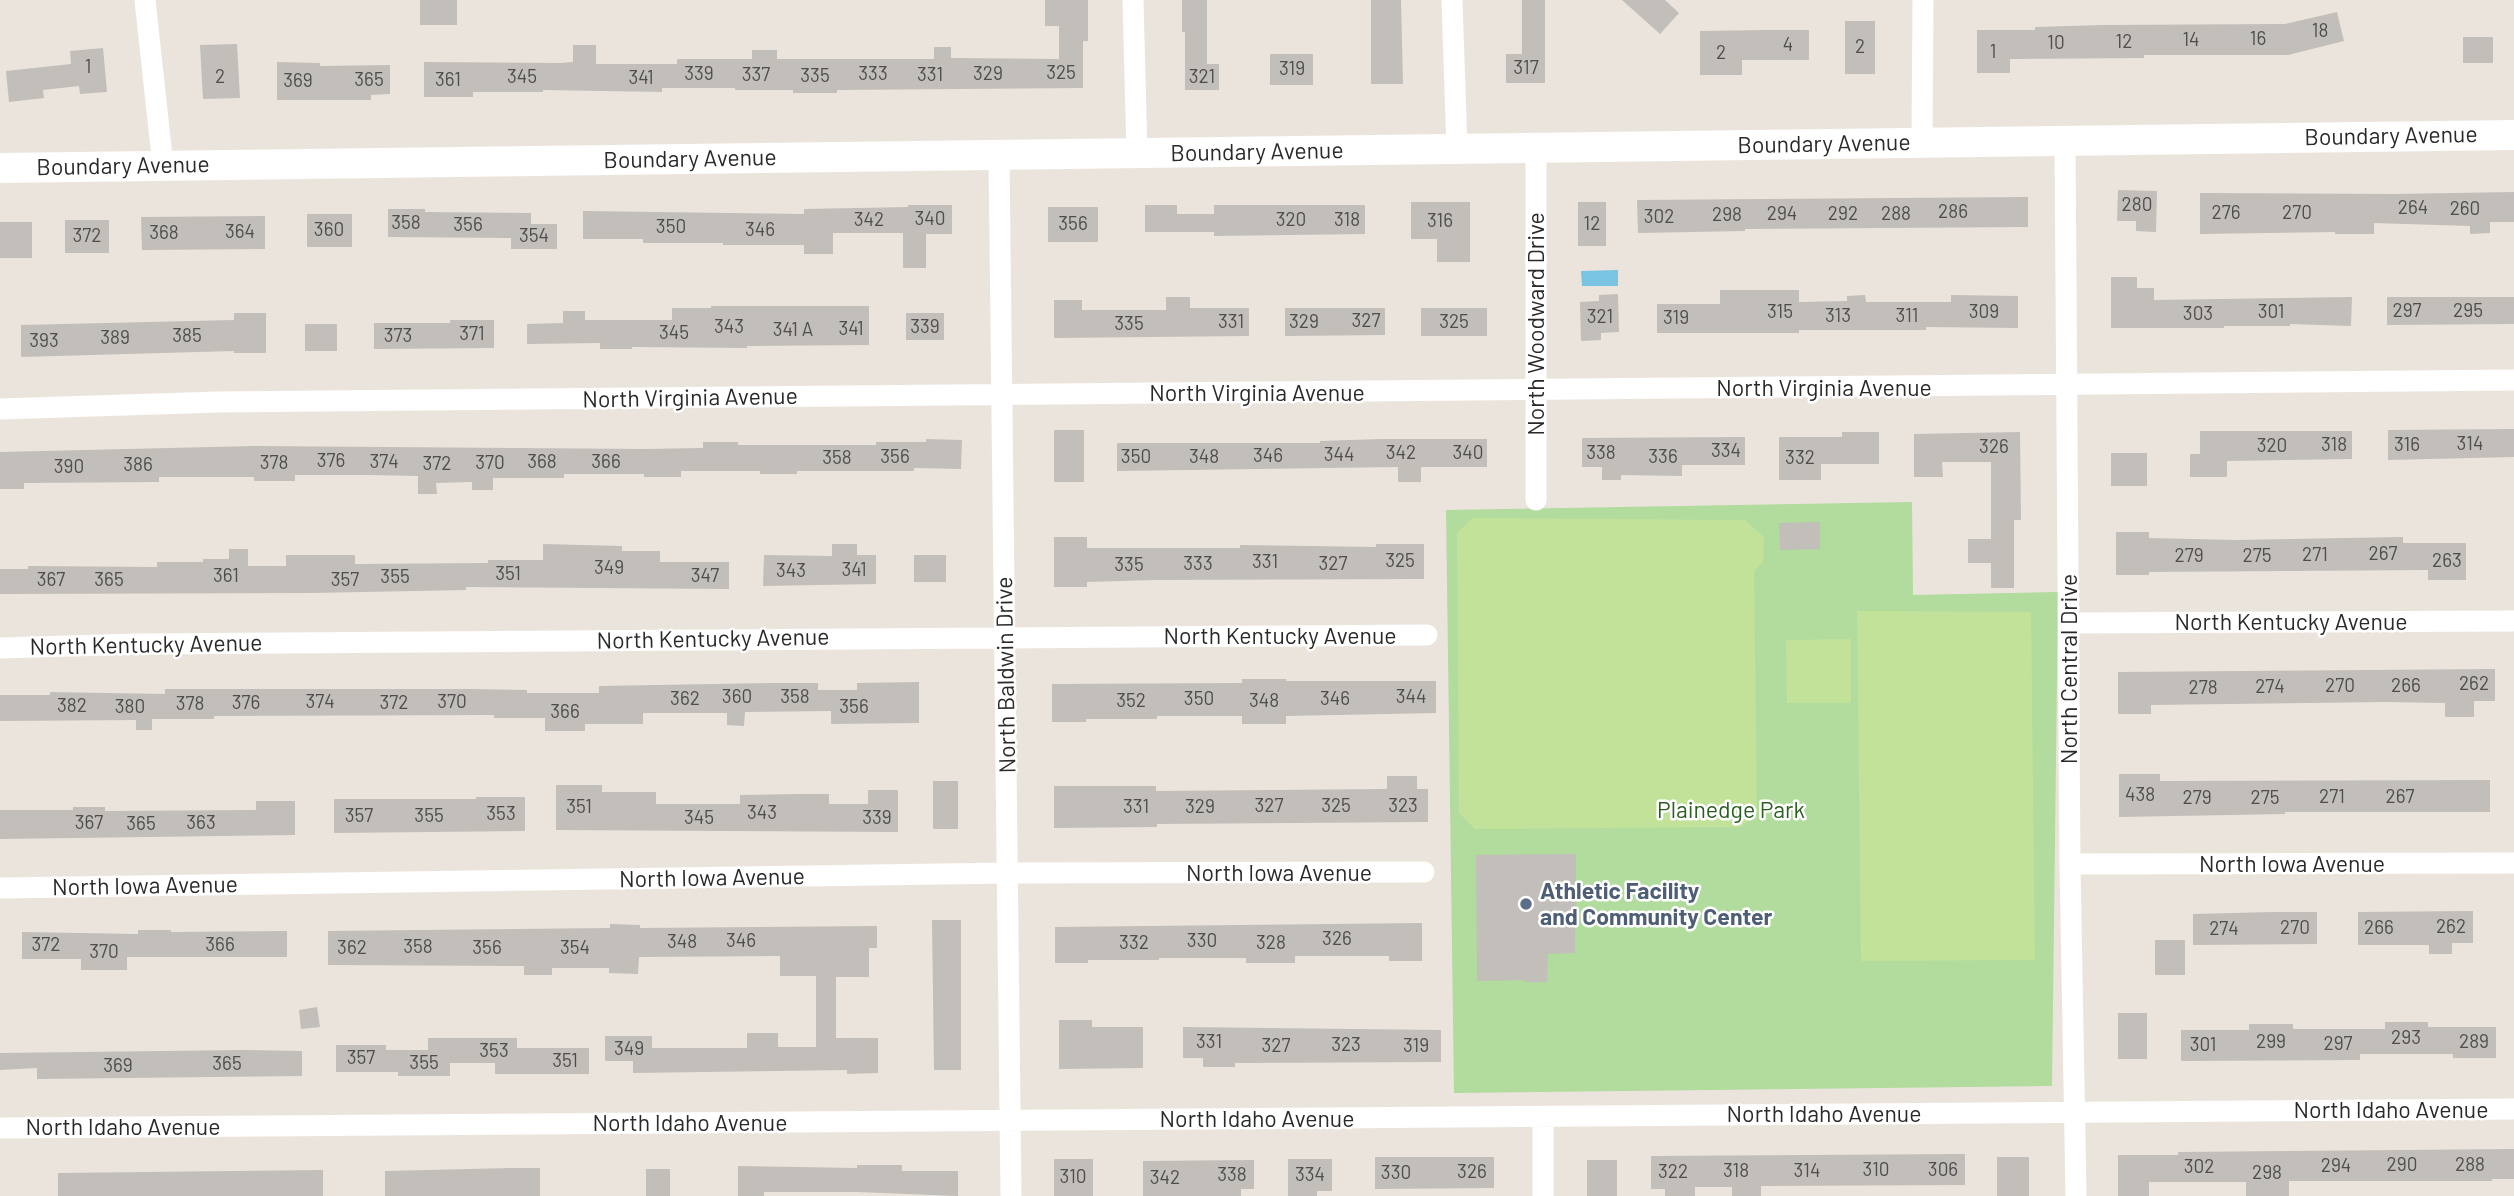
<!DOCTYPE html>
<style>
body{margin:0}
canvas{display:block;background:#eae4dc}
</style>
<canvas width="2514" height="1196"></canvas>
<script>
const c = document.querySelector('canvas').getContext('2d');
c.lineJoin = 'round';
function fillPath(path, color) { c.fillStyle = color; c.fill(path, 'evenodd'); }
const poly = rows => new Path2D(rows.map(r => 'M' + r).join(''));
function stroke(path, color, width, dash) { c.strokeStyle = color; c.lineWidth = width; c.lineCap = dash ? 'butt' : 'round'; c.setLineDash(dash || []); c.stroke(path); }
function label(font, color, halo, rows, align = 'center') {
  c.font = font + ' Barlow,sans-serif'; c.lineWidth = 5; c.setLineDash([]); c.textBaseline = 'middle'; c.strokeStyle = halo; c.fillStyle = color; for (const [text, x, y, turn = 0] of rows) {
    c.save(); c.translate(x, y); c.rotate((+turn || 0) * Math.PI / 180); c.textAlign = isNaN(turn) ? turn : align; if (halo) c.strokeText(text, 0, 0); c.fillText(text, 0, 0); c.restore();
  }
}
fillPath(poly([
 [1912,502,1913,595,2058,592,2052,1086,1454,1093,1446,510]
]), '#b2db9e');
fillPath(poly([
 [1472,518,1745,520,1764,537,1763,562,1754,571,1757,812,1741,827,1475,829,1459,813,1457,533],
 [1857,611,2031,612,2035,960,1861,961],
 [1851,639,1851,703,1787,703,1786,640]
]), '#c2e29a');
fillPath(poly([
 [1618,270,1618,286,1582,286,1581,271]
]), '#79c4e2');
fillPath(poly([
 [420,0,457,0,457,25,420,25],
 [1045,0,1088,0,1088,41,1083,41,1083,88,837,90,837,93,793,93,793,90,735,90,735,88,662,88,662,92,543,90,543,92,473,92,473,97,424,97,424,62,561,63,573,62,573,45,596,45,596,64,677,64,677,59,752,59,752,50,777,50,777,59,934,59,934,47,951,47,951,58,1059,59,1059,26,1045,26],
 [1182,0,1207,0,1207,64,1219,64,1219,90,1185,90,1185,32,1182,32],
 [1371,0,1401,0,1403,84,1371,84],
 [1522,0,1545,0,1545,83,1506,83,1506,54,1522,54],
 [1622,0,1665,0,1679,13,1660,34],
 [2337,12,2344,41,2288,55,2144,55,2144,58,2010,59,2010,73,1977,73,1977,30,2035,30,2035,27,2103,25,2285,24],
 [1845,21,1875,21,1875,74,1845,74],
 [1767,30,1809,30,1809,60,1742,60,1742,75,1700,75,1700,31],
 [2463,37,2493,37,2493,63,2463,63],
 [237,44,240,98,203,99,200,45],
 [103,48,107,92,80,94,79,86,43,90,44,98,9,102,6,71,71,64,70,51],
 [1270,54,1313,54,1313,85,1270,85],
 [277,62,320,63,320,66,390,65,390,94,371,95,371,100,277,100],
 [2118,190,2157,191,2156,232,2136,231,2136,221,2117,221],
 [2514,192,2514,222,2490,222,2490,233,2470,234,2470,226,2374,223,2374,234,2335,234,2335,232,2200,234,2200,193,2394,194],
 [2028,197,2028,227,1745,229,1745,231,1638,233,1637,200],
 [1411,202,1470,202,1470,262,1437,262,1437,239,1411,239],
 [1578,202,1606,202,1606,246,1578,246],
 [908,205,952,205,952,234,926,234,926,268,903,268,903,233,833,233,833,254,804,254,804,245,723,245,723,243,643,243,643,239,583,239,583,211,804,214,804,209,908,207],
 [1145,205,1177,205,1177,214,1214,214,1214,205,1365,205,1365,234,1214,236,1214,232,1145,232],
 [1048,207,1098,207,1098,242,1048,242],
 [388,209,425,209,425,212,531,213,531,224,557,224,557,249,511,249,511,238,388,237],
 [307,214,352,214,352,247,307,247],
 [265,216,265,249,142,250,141,217],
 [65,220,109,220,109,253,65,253],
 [0,222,32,222,32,258,0,258],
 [2111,277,2137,277,2137,288,2154,288,2154,300,2352,297,2351,326,2290,324,2290,326,2224,326,2224,328,2111,328],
 [1720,290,1799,290,1799,302,1847,301,1847,296,1865,295,1866,302,1951,302,1951,295,2018,296,2018,328,1926,327,1926,330,1799,330,1799,333,1657,333,1657,304,1720,304],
 [1618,294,1619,332,1601,333,1601,340,1581,341,1580,302,1599,301,1599,295],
 [1166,297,1190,297,1190,308,1249,308,1249,336,1054,338,1054,300,1082,300,1082,310,1166,310],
 [2387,297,2514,297,2514,324,2387,325],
 [711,306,869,306,869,345,747,346,747,348,632,347,632,349,600,349,600,343,527,344,527,324,563,323,563,311,585,311,585,320,672,320,672,308,711,308],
 [1285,308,1385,308,1385,335,1285,336],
 [1421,308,1487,308,1487,336,1421,336],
 [234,313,266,313,266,353,234,353,234,351,21,357,21,325,234,320],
 [906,313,944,313,944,340,906,340],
 [450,320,494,320,494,348,374,349,374,323,450,323],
 [305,324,337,324,337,351,305,351],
 [2514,429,2514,457,2388,460,2388,430],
 [1054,430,1084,430,1084,482,1054,482],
 [2200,431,2352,431,2352,459,2227,461,2227,477,2190,477,2190,454,2200,454],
 [1842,432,1879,432,1879,464,1821,464,1821,480,1779,480,1779,437,1842,437],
 [2020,432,2021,520,2014,520,2014,588,1991,588,1991,563,1968,563,1968,539,1991,539,1991,462,1942,462,1943,477,1914,477,1914,434],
 [1745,437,1745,465,1682,465,1682,476,1621,475,1621,480,1602,480,1602,467,1582,467,1582,438],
 [926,439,962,440,961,469,914,468,914,471,797,471,797,474,760,474,760,471,681,471,681,477,644,477,644,474,564,474,564,478,493,478,493,490,472,490,472,482,436,483,437,494,418,494,418,476,367,475,295,475,295,481,254,481,254,477,159,477,159,482,24,483,24,489,0,489,0,452,254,446,644,449,703,448,703,442,738,442,738,445,876,445,876,442,926,442],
 [1382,439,1487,439,1487,467,1421,467,1421,482,1398,482,1398,467,1117,471,1117,443,1320,443,1320,441],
 [2111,453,2147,453,2147,486,2111,486],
 [1820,522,1820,549,1780,550,1779,523],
 [2116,532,2149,532,2149,538,2236,540,2403,537,2403,543,2466,543,2466,580,2428,580,2428,570,2149,572,2149,575,2116,575],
 [1054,537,1087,537,1087,548,1240,548,1240,545,1376,547,1376,544,1424,544,1424,579,1153,580,1087,582,1087,587,1054,587],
 [543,544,622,546,622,551,660,551,660,562,729,562,729,589,466,587,466,590,311,593,0,594,0,569,28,569,28,566,157,567,157,562,203,562,203,559,229,559,229,549,248,549,248,566,286,566,286,555,355,555,355,564,488,563,488,560,543,560],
 [832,544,857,544,857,555,876,555,876,584,763,586,764,555,832,556],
 [914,555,946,555,946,582,914,582],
 [2495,669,2495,701,2474,701,2474,717,2445,717,2445,703,2385,702,2151,705,2151,714,2118,714,2118,672],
 [1242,679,1286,679,1286,681,1436,681,1436,713,1286,716,1286,724,1242,724,1242,716,1157,716,1157,719,1086,719,1086,722,1052,722,1052,684,1242,683],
 [919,682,919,723,831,724,831,711,745,712,744,726,727,725,727,713,643,713,643,724,585,724,585,731,545,731,545,718,494,718,494,715,214,716,214,719,152,719,152,730,136,730,136,720,0,721,0,695,50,695,50,692,165,694,165,689,469,689,527,690,527,693,599,693,599,686,772,683,818,683,818,690,857,690,857,683],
 [2119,774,2160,774,2160,781,2490,780,2490,812,2285,812,2285,814,2119,817],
 [1387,776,1417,776,1417,789,1428,789,1428,822,1157,824,1157,827,1054,828,1054,786,1156,786,1156,791,1387,789],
 [933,781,958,781,958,829,933,829],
 [556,785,602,785,602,792,656,792,656,804,740,804,740,795,798,794,829,794,829,804,868,804,868,790,898,790,898,832,556,830],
 [476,797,525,797,525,831,334,833,334,799,476,799],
 [256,801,295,801,295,835,0,839,0,810,73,810,73,807,105,807,105,811,256,810],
 [1576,854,1575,953,1548,954,1547,982,1525,982,1525,980,1477,981,1476,855],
 [2473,911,2473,943,2452,943,2452,954,2429,954,2429,945,2358,945,2358,912],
 [2273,912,2317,912,2317,944,2193,945,2193,914],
 [932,920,961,920,961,1070,934,1070],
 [1422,923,1422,961,1389,961,1389,956,1295,956,1295,963,1246,963,1246,958,1159,958,1159,960,1088,960,1088,963,1055,963,1055,927],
 [610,924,640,925,640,928,877,926,877,948,869,948,869,977,836,977,836,1038,878,1038,878,1073,847,1074,847,1070,633,1073,633,1061,605,1061,605,1036,652,1036,652,1048,747,1048,747,1033,778,1033,778,1047,816,1047,816,976,780,976,780,956,639,957,638,974,609,973,609,968,552,968,552,975,524,975,524,966,328,965,328,931,610,928],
 [138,930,171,930,171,932,287,931,287,957,127,957,127,970,81,970,81,959,22,959,22,932,138,934],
 [2155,940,2185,940,2185,975,2155,975],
 [317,1007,320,1027,301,1029,299,1010],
 [2118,1013,2147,1013,2147,1059,2118,1059],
 [1059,1020,1092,1020,1092,1027,1143,1027,1143,1068,1059,1069],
 [2385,1022,2428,1022,2428,1027,2496,1027,2496,1058,2453,1058,2453,1054,2360,1054,2360,1060,2181,1061,2181,1030,2249,1030,2249,1024,2293,1024,2293,1029,2385,1029],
 [1183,1027,1441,1030,1441,1062,1235,1063,1235,1067,1203,1067,1203,1058,1183,1058],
 [428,1038,517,1038,517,1048,589,1048,589,1074,495,1074,495,1063,450,1063,450,1076,398,1076,398,1072,336,1072,336,1045,386,1045,386,1050,428,1050],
 [244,1050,302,1051,302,1076,37,1079,37,1068,0,1070,0,1053],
 [2514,1149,2514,1179,2492,1179,2492,1181,2289,1181,2289,1196,2246,1196,2246,1182,2149,1182,2149,1196,2118,1196,2118,1155,2178,1155,2178,1152],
 [1965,1154,1965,1185,1761,1186,1761,1196,1732,1196,1732,1187,1695,1187,1695,1196,1665,1196,1665,1189,1651,1189,1651,1156],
 [1375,1157,1494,1157,1494,1188,1375,1189],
 [1997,1157,2029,1157,2029,1196,1997,1196],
 [1054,1159,1093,1159,1093,1196,1054,1196],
 [1288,1159,1332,1159,1332,1191,1317,1191,1317,1196,1288,1196],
 [1254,1160,1254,1189,1241,1189,1241,1196,1143,1196,1143,1161],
 [1587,1160,1617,1160,1617,1196,1587,1196],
 [857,1165,902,1165,902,1171,958,1171,958,1196,857,1192,764,1192,764,1196,738,1196,738,1166,857,1168],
 [511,1168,540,1168,540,1196,385,1196,385,1171],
 [646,1169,670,1169,670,1196,646,1196],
 [323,1170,323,1196,58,1196,58,1173]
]), '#c2beb9');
stroke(poly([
 [145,0,163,166],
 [1133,0,1137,153],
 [1452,0,1457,149],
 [2065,142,2070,864,2076,1196],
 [1922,143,1923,0],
 [1536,147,1536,500],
 [999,155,1011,1196],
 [0,409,218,402,2514,380],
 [2069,623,2514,621],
 [0,648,137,644,1427,635],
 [2070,864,2514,863],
 [0,888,1008,873,1424,872],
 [1543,1117,1543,1196],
 [0,1128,2514,1109]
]), '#fff', 21);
stroke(poly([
 [0,168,2514,135]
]), '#fff', 30);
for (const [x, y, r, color] of [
 [1526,904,7,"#5c6f8a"]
]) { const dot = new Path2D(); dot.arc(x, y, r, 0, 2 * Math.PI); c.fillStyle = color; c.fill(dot); stroke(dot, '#fff', 2.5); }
label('19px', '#4f4e4d', null, [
 ["18",2320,31],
 ["16",2258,39],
 ["14",2191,40],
 ["12",2124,42],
 ["10",2056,43],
 ["4",1788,45],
 ["2",1860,47],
 ["1",1993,52],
 ["2",1721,53],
 ["1",88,67],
 ["317",1526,68],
 ["319",1292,69],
 ["325",1061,73],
 ["339",699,74],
 ["333",873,74],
 ["329",988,74],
 ["337",756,75],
 ["331",930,75],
 ["335",815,76],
 ["2",220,77],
 ["345",522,77],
 ["321",1202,77],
 ["341",641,78],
 ["365",369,80],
 ["361",448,80],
 ["369",298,81],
 ["280",2137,205],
 ["264",2413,208],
 ["260",2465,209],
 ["286",1953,212],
 ["276",2226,213],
 ["270",2297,213],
 ["294",1782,214],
 ["292",1843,214],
 ["288",1896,214],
 ["298",1727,215],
 ["302",1659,217],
 ["340",930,219],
 ["342",869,220],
 ["320",1291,220],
 ["318",1347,220],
 ["316",1440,221],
 ["358",406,223],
 ["356",1073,224],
 ["12",1592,224],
 ["356",468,225],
 ["350",671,227],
 ["360",329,230],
 ["346",760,230],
 ["364",240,232],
 ["368",164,233],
 ["372",87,236],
 ["354",534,236],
 ["297",2407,311],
 ["295",2468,311],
 ["315",1780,312],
 ["309",1984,312],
 ["301",2271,312],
 ["303",2198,314],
 ["313",1838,316],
 ["311",1907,316],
 ["321",1600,317],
 ["319",1676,318],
 ["327",1366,321],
 ["331",1231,322],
 ["329",1304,322],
 ["325",1454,322],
 ["335",1129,324],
 ["343",729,327],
 ["339",925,327],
 ["341",851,329],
 ["341 A",793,330],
 ["345",674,333],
 ["371",472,334],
 ["385",187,336],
 ["373",398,336],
 ["389",115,338],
 ["393",44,341],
 ["314",2470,444],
 ["318",2334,445],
 ["316",2407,445],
 ["320",2272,446],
 ["326",1994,447],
 ["334",1726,451],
 ["342",1401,453],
 ["340",1468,453],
 ["338",1601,453],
 ["344",1339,455],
 ["346",1268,456],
 ["356",895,457],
 ["350",1136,457],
 ["348",1204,457],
 ["336",1663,457],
 ["358",837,458],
 ["332",1800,458],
 ["376",331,461],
 ["374",384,462],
 ["368",542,462],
 ["366",606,462],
 ["378",274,463],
 ["370",490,463],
 ["372",437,464],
 ["386",138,465],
 ["390",69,467],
 ["267",2383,554],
 ["271",2315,555],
 ["279",2189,556],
 ["275",2257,556],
 ["325",1400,561],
 ["263",2447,561],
 ["331",1265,562],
 ["333",1198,564],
 ["327",1333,564],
 ["335",1129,565],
 ["349",609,568],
 ["341",854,570],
 ["343",791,571],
 ["351",508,574],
 ["361",226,576],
 ["347",705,576],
 ["355",395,577],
 ["367",51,580],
 ["365",109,580],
 ["357",345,580],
 ["262",2474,684],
 ["270",2340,686],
 ["266",2406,686],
 ["274",2270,687],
 ["278",2203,688],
 ["360",737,697],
 ["358",795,697],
 ["344",1411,697],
 ["362",685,699],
 ["350",1199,699],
 ["346",1335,699],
 ["352",1131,701],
 ["348",1264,701],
 ["374",320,702],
 ["370",452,702],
 ["376",246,703],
 ["372",394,703],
 ["378",190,704],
 ["382",72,706],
 ["380",130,707],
 ["356",854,707],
 ["366",565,712],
 ["438",2140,795],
 ["271",2332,797],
 ["267",2400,797],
 ["279",2197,798],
 ["275",2265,798],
 ["327",1269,806],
 ["325",1336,806],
 ["323",1403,806],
 ["351",579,807],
 ["331",1136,807],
 ["329",1200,807],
 ["343",762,813],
 ["353",501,814],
 ["357",359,816],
 ["355",429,816],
 ["345",699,818],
 ["339",877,818],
 ["367",89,823],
 ["363",201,823],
 ["365",141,824],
 ["262",2451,927],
 ["270",2295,928],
 ["266",2379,928],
 ["274",2224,929],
 ["326",1337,939],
 ["346",741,941],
 ["330",1202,941],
 ["348",682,942],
 ["332",1134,943],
 ["328",1271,943],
 ["372",46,945],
 ["366",220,945],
 ["358",418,947],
 ["362",352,948],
 ["356",487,948],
 ["354",575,948],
 ["370",104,952],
 ["293",2406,1038],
 ["331",1209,1042],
 ["299",2271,1042],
 ["289",2474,1042],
 ["297",2338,1044],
 ["323",1346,1045],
 ["301",2203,1045],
 ["327",1276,1046],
 ["319",1416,1046],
 ["349",629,1049],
 ["353",494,1051],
 ["357",361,1058],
 ["351",565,1061],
 ["355",424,1063],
 ["365",227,1064],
 ["369",118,1066],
 ["290",2402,1165],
 ["288",2470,1165],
 ["294",2336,1166],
 ["302",2199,1167],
 ["310",1876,1170],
 ["306",1943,1170],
 ["318",1736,1171],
 ["314",1807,1171],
 ["326",1472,1172],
 ["322",1673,1172],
 ["330",1396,1173],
 ["298",2267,1173],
 ["338",1232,1175],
 ["334",1310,1175],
 ["310",1073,1177],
 ["342",1165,1178]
]);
label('23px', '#292929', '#fff', [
 ["Boundary Avenue",2391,136,-1],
 ["Boundary Avenue",1824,144,-1],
 ["Boundary Avenue",1257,152,-1],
 ["Boundary Avenue",690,159,-1],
 ["Boundary Avenue",123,166,-1],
 ["North Woodward Drive",1536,324,-90],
 ["North Virginia Avenue",1824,388],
 ["North Virginia Avenue",1257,393],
 ["North Virginia Avenue",690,398,-1],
 ["North Kentucky Avenue",2291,622],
 ["North Kentucky Avenue",1280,636],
 ["North Kentucky Avenue",713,639,-1],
 ["North Kentucky Avenue",146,645,-1],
 ["North Central Drive",2069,669,-90],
 ["North Baldwin Drive",1006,675,-91],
 ["North Iowa Avenue",2292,864],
 ["North Iowa Avenue",1279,873],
 ["North Iowa Avenue",712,878,-1],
 ["North Iowa Avenue",145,886,-1],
 ["North Idaho Avenue",2391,1110],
 ["North Idaho Avenue",1824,1114],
 ["North Idaho Avenue",1257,1119],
 ["North Idaho Avenue",690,1123],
 ["North Idaho Avenue",123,1127]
]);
label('23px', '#2c5e21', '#fff', [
 ["Plainedge Park",1731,810]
]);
label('bold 23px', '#4e5e75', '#fff', [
 ["Athletic Facility",1540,891],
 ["and Community Center",1540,917]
], 'left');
</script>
